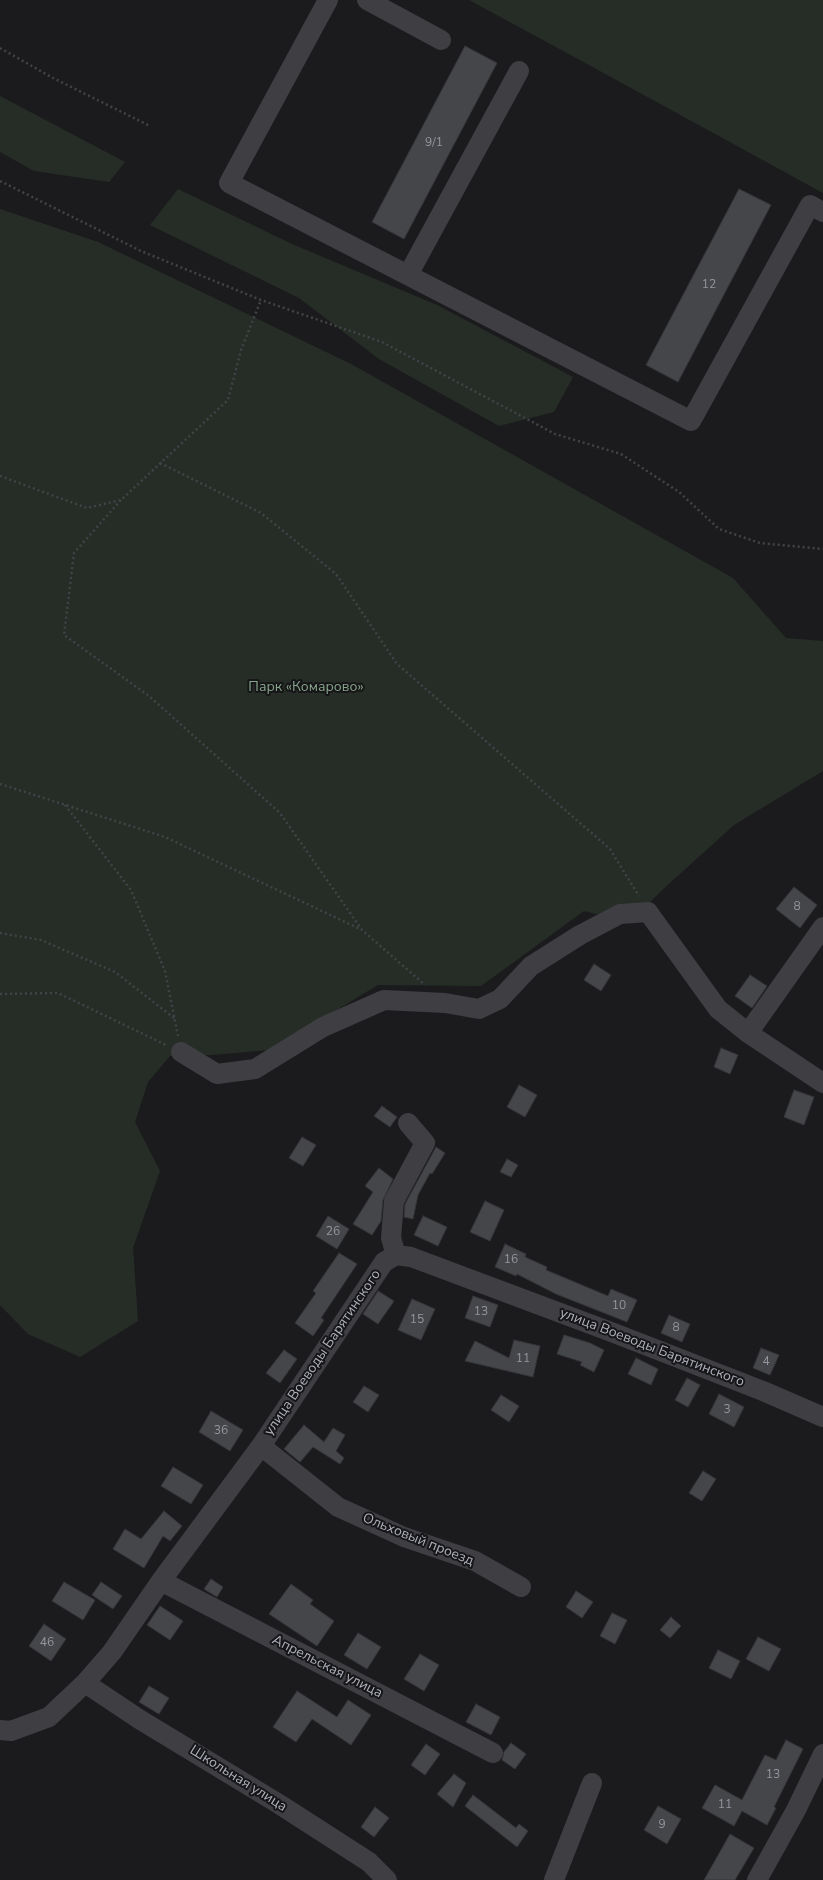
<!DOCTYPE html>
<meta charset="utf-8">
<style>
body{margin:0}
canvas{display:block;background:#1b1b1d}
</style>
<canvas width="823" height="1880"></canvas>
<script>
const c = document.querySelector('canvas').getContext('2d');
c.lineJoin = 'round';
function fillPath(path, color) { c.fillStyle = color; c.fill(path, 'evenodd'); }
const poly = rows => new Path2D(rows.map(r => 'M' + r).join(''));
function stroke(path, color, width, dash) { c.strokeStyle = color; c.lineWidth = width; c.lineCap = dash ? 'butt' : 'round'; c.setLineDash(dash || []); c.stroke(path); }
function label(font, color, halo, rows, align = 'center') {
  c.font = font + ' "Nunito Sans",sans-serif'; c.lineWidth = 4; c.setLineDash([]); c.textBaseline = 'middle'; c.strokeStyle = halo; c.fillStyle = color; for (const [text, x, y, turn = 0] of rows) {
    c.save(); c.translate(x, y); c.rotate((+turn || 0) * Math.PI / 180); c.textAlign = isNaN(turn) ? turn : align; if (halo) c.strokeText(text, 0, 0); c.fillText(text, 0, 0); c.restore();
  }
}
fillPath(poly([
 [469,0,823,0,823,193,567,53],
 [0,96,125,162,109,182,34,171,0,152],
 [178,189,292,244,437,305,573,377,554,412,499,426,379,359,299,298,150,225],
 [0,209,98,242,351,364,733,578,786,638,823,641,823,771,734,825,660,892,630,923,584,911,481,986,378,985,270,1050,211,1055,170,1056,148,1082,135,1122,160,1171,133,1248,138,1321,80,1357,28,1334,0,1305]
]), '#252d26');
const building = poly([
 [465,46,497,63,404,239,372,222,465,46],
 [739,189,771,205,678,382,646,365,739,189],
 [794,887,817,905,800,928,776,909,794,887],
 [594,964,611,975,601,991,584,980,594,964],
 [750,975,767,986,752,1008,735,996,750,975],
 [721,1048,738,1055,730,1074,714,1067,721,1048],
 [519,1085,537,1095,525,1117,507,1107,519,1085],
 [794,1090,814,1097,804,1125,784,1117,794,1090],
 [382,1106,397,1117,390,1127,374,1116,382,1106],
 [302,1137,316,1145,303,1166,289,1158,302,1137],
 [436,1147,445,1153,432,1174,430,1173,418,1195,413,1219,404,1217,405,1204,436,1147],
 [507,1159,518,1165,511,1177,500,1172,507,1159],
 [379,1168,393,1179,383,1200,381,1221,372,1235,353,1224,373,1192,365,1186,379,1168],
 [485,1201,504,1210,490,1241,470,1232,485,1201],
 [328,1216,349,1229,337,1249,316,1236,328,1216],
 [423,1216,447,1227,438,1246,414,1235,423,1216],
 [505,1244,526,1254,525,1257,547,1267,546,1270,608,1296,611,1289,637,1300,627,1322,556,1294,517,1274,516,1276,495,1267,505,1244],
 [339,1253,357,1264,321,1318,324,1320,313,1336,295,1323,316,1293,313,1291,339,1253],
 [378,1291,394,1301,378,1324,363,1314,378,1291],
 [473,1296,498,1305,490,1327,465,1318,473,1296],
 [412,1299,435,1309,421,1340,398,1330,412,1299],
 [669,1315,690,1324,682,1342,661,1333,669,1315],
 [564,1335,590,1343,604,1350,594,1372,580,1365,582,1362,557,1354,564,1335],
 [514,1340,540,1346,533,1377,465,1361,475,1341,509,1358,514,1340],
 [761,1348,779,1355,770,1375,753,1368,761,1348],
 [284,1350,297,1359,280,1383,266,1373,284,1350],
 [636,1358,658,1369,651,1385,628,1374,636,1358],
 [687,1378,700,1385,688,1407,675,1400,687,1378],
 [364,1386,379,1395,368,1412,353,1402,364,1386],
 [719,1394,744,1407,734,1427,709,1414,719,1394],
 [501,1395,519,1406,509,1422,491,1410,501,1395],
 [211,1411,243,1430,230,1451,199,1432,211,1411],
 [304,1425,324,1442,333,1428,345,1435,336,1451,344,1458,340,1464,313,1447,300,1462,284,1449,304,1425],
 [173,1467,203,1485,191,1504,161,1486,173,1467],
 [703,1471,716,1479,702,1501,689,1493,703,1471],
 [164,1511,182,1526,170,1541,163,1536,144,1568,113,1549,125,1529,141,1539,164,1511],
 [211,1579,223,1587,217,1597,204,1589,211,1579],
 [64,1582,95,1600,83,1620,52,1601,64,1582],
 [101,1582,122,1596,113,1609,92,1595,101,1582],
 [291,1584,313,1600,310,1604,334,1621,317,1646,269,1614,291,1584],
 [576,1591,593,1602,582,1618,566,1607,576,1591],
 [160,1606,183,1621,170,1640,147,1625,160,1606],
 [612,1613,627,1620,615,1644,600,1636,612,1613],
 [671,1617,681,1626,670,1638,660,1630,671,1617],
 [44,1624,66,1639,51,1661,29,1646,44,1624],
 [358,1633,381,1647,367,1669,344,1655,358,1633],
 [758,1637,781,1649,769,1671,746,1659,758,1637],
 [718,1650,740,1661,731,1679,709,1668,718,1650],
 [420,1654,439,1665,424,1691,404,1679,420,1654],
 [149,1686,169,1698,159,1714,139,1702,149,1686],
 [297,1691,337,1717,348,1700,371,1715,351,1745,312,1719,296,1742,273,1727,297,1691],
 [476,1704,500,1717,491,1735,466,1722,476,1704],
 [786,1740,803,1749,774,1807,776,1808,767,1825,742,1811,734,1826,702,1808,715,1785,742,1800,765,1755,776,1760,786,1740],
 [511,1743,526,1754,515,1769,502,1760,504,1752,511,1743],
 [426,1744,440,1754,425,1775,411,1765,426,1744],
 [454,1774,466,1783,453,1807,437,1794,454,1774],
 [473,1795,516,1828,519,1824,528,1831,517,1847,465,1806,473,1795],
 [658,1806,681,1819,667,1844,644,1830,658,1806],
 [375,1807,389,1818,374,1837,361,1827,375,1807],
 [730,1834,754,1848,735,1880,704,1880,730,1834]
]);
fillPath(building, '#45464a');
stroke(building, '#353539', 1);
stroke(poly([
 [0,48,53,78,150,126],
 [0,181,141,251,261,300,382,342,555,434,621,454,679,492,719,529,760,543,823,549],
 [160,463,261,513,336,574,397,664,610,849,639,896],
 [0,476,87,508,121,500,228,400,241,350,261,300],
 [121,500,74,553,64,635,149,696,280,813,362,930,425,985],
 [0,784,165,837,360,929],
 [65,805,131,890,165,971,178,1036],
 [0,933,41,940,115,972,174,1018],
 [0,994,58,993,166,1045]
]), '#424348', 2.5, [2, 3]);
stroke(poly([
 [328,0,229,183,691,421,810,205,823,212],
 [367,0,441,40],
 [408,275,519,71],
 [748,1033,823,927],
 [181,1052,217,1074,255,1069,323,1027,384,1000,445,1003,479,1009,500,999,531,966,580,935,620,914,648,912,718,1009,748,1033,823,1083],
 [396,1255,391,1238,394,1201,425,1143,408,1123],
 [261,1446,338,1507,404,1537,475,1561,521,1587],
 [161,1581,493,1753],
 [85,1683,139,1719,279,1804,369,1862,387,1880],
 [0,1730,11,1731,49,1717,85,1683,112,1652,161,1581,261,1446,384,1262,396,1255,411,1257,614,1333,763,1391,823,1417],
 [554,1880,592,1783],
 [757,1880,796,1810,823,1754]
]), '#3e3e43', 20);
label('12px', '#94969f', null, [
 ["9/1",434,143],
 ["12",709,285],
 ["8",797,907],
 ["26",333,1232],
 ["16",511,1260],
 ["10",619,1306],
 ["13",481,1312],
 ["15",417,1320],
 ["8",676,1328],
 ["11",523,1359],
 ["4",766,1362],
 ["3",727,1410],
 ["36",221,1431],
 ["46",47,1643],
 ["13",773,1775],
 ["11",725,1805],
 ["9",662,1825]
]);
label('14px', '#86a58a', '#161518', [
 ["Парк «Комарово»",306,688]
]);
label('14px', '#aeb1bb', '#161518', [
 ["улица Воеводы Барятинского",652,1348,21],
 ["улица Воеводы Барятинского",323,1353,-56],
 ["Ольховый проезд",418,1540,22],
 ["Апрельская улица",327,1667,27],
 ["Школьная улица",238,1779,32]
]);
</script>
